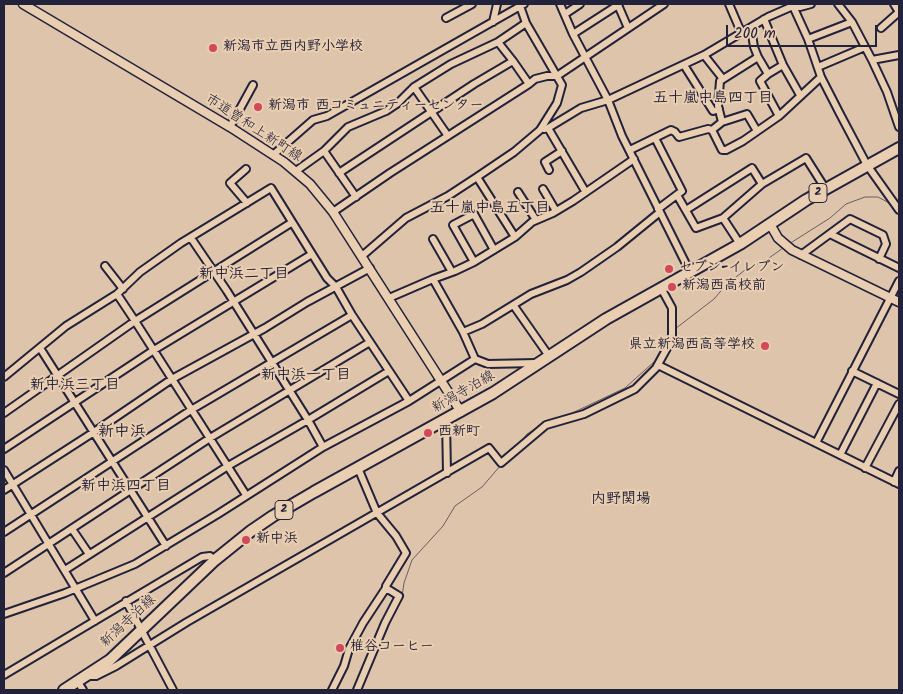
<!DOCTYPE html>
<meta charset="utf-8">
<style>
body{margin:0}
#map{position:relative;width:903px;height:694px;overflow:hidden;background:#dec4aa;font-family:Kalam,sans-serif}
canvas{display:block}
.frame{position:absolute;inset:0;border:5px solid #22223b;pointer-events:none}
.scale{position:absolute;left:726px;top:25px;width:151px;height:22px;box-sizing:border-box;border:2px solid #22223b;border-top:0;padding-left:6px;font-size:15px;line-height:18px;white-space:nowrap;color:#22223b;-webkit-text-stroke:4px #eaceb1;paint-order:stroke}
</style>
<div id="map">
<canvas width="903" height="694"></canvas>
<div class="frame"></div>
<div class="scale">200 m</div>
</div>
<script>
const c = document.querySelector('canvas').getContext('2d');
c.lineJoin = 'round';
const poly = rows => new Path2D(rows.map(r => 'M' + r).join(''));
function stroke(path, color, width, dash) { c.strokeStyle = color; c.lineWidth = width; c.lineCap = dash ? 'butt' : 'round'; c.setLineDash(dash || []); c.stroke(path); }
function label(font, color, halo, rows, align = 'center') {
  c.font = font + ' Kalam,"Klee One",sans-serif'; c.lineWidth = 4; c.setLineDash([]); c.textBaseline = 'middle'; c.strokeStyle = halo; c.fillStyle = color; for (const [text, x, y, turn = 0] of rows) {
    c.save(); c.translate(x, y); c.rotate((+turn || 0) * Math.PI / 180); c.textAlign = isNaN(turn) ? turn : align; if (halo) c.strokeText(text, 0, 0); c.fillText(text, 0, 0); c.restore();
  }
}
stroke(poly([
 [789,244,830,218,846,204,865,197,878,197,891,204],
 [675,329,714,299,726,285,745,270,769,258,783,248],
 [566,416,625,388,655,361,669,334],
 [520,443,527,434,541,425],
 [402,596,404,583,412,560,443,526,455,506,482,487,501,465],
 [361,690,394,613]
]), '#685d64', 1);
const minor = poly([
 [560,4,573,34,608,100,622,136,690,272],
 [619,4,618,5,628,28],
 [729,4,741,32],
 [792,4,808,39,821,77,840,114,867,165,899,210],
 [838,4,852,22,872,60,887,92,899,127],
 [894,4,899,12],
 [520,6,526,23],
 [565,14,580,4],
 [446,18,472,4],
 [764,19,783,65,800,95],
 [493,22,497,4],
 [751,28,754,47,758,57,768,74,760,81,779,116],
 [881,28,899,12],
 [573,34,618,5,617,4],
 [808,39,852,22],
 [704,55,723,79],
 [872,60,899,55],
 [513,61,529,84],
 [684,65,713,111,719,109],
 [818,67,865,47],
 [768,74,783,65],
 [414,87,448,136],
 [722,122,747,114,757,131],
 [230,127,253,85],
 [548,128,581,108,608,100,704,55,768,17,793,6,800,7,811,4],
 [544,129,548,128,585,191],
 [712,130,722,122,718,106,720,81,758,57],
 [655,138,682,191,658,209],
 [630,150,671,130,675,132,679,137,708,129,712,130,722,150,726,150,743,141,779,116,821,77],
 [324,151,356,197],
 [273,155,313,120,327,116,524,4],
 [246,169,230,183,247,203],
 [549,170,545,162,562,151],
 [296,171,324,151,348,127,386,111,398,103,414,87,451,64,498,42,513,61,474,84,339,173],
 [477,177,515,237],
 [762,184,806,158,825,188],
 [543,189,556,211],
 [518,192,536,220],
 [677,195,696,228,723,218,762,184,752,168,686,210],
 [333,212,390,173,529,84,535,79,547,76,557,76,664,4],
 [723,218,740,244],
 [830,234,899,268],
 [191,238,227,291,308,420,323,447],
 [433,239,452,272],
 [801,255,850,219,883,235,886,244,879,259],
 [362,256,406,218,448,196,477,177,514,152,540,130,557,103,562,85,526,23,498,42],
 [474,262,453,225,474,214,494,250],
 [105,266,123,289],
 [433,279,463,332,475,359,488,364,537,363],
 [117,294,135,321,246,495],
 [389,298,433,279,455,271,474,262,515,237,532,222,553,213,573,201,634,159],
 [514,306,549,356],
 [463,332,482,324,531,294,567,280,581,272,617,247,660,212],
 [40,348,166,546],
 [658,365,899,484],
 [852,371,899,394],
 [4,377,66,326,117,294,140,272,181,243,271,188,312,254,327,278,336,287,352,315,409,401],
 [4,413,135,321,291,223],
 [446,420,447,473],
 [816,443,899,281],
 [4,449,154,350,312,254],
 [840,455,877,383],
 [865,468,899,404],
 [4,470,95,621],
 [894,482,899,471],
 [4,490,94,432,172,379,265,328,307,302,370,268],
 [72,529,89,554],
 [4,532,191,410,352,315],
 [65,570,228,466,308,420,389,371],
 [4,573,210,438,370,342],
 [126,601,173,690],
 [4,614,65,593,135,564,218,514,323,447,409,401,475,359],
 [4,675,202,557,210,556,215,560],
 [88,676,96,676,116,666,187,622,489,448,501,463,546,425,584,414,635,389,656,368,672,339,672,308,661,288],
 [78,682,83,690],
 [332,690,344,666,349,649,363,623,386,588,386,586,406,553,396,536,377,513,358,468],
 [357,690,385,623,399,596,386,588]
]);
const tertiary = poly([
 [23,4,230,127,284,162,310,184,333,212,461,412],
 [770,224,778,238,792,250,899,302]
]);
const primary = poly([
 [64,690,110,660,215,560,251,531,273,516,314,492,493,393,606,319,740,244,806,200,899,148]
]);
stroke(minor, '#22223b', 10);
stroke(tertiary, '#22223b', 11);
stroke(primary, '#22223b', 14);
stroke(minor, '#eaceb1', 6);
stroke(tertiary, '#eaceb1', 8);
stroke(primary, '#eaceb1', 10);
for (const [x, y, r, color] of [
 [213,48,5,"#d1495b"],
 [258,107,5,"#d1495b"],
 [669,269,5,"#d1495b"],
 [672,287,5,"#d1495b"],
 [765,346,5,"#d1495b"],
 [428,433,5,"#d1495b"],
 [246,540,5,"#d1495b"],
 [340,648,5,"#d1495b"]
]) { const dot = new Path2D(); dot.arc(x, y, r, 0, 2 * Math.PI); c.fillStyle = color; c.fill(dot); stroke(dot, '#eaceb1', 2); }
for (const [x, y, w] of [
 [818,193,18],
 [284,510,18]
]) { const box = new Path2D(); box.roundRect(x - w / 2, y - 9.5, w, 19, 4); c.fillStyle = '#eaceb1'; c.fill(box); stroke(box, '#22223b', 1); }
label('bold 12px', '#22223b', null, [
 ["2",818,193],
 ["2",284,510]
]);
label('bold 14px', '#22223b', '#eaceb1', [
 ["新潟市立西内野小学校",223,48],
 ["新潟市 西コミュニティーセンター",268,107],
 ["セブン-イレブン",679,269],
 ["新潟西高校前",682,287],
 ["県立新潟西高等学校",755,346,"right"],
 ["西新町",438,433],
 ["新中浜",256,540],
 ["椎谷コーヒー",350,648]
], 'left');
label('14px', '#22223b', '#eaceb1', [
 ["市道曽和上新町線",253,129,33],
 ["新潟寺泊線",464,393,-30],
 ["新潟寺泊線",129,622,-43]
]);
label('bold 15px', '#22223b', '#eaceb1', [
 ["五十嵐中島四丁目",713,99],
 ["五十嵐中島五丁目",490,209],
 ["新中浜二丁目",244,275],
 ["新中浜一丁目",306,376],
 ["新中浜三丁目",75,386],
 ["新中浜四丁目",126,487],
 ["内野関場",621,500]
]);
label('bold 16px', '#22223b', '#eaceb1', [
 ["新中浜",122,433]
]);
</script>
